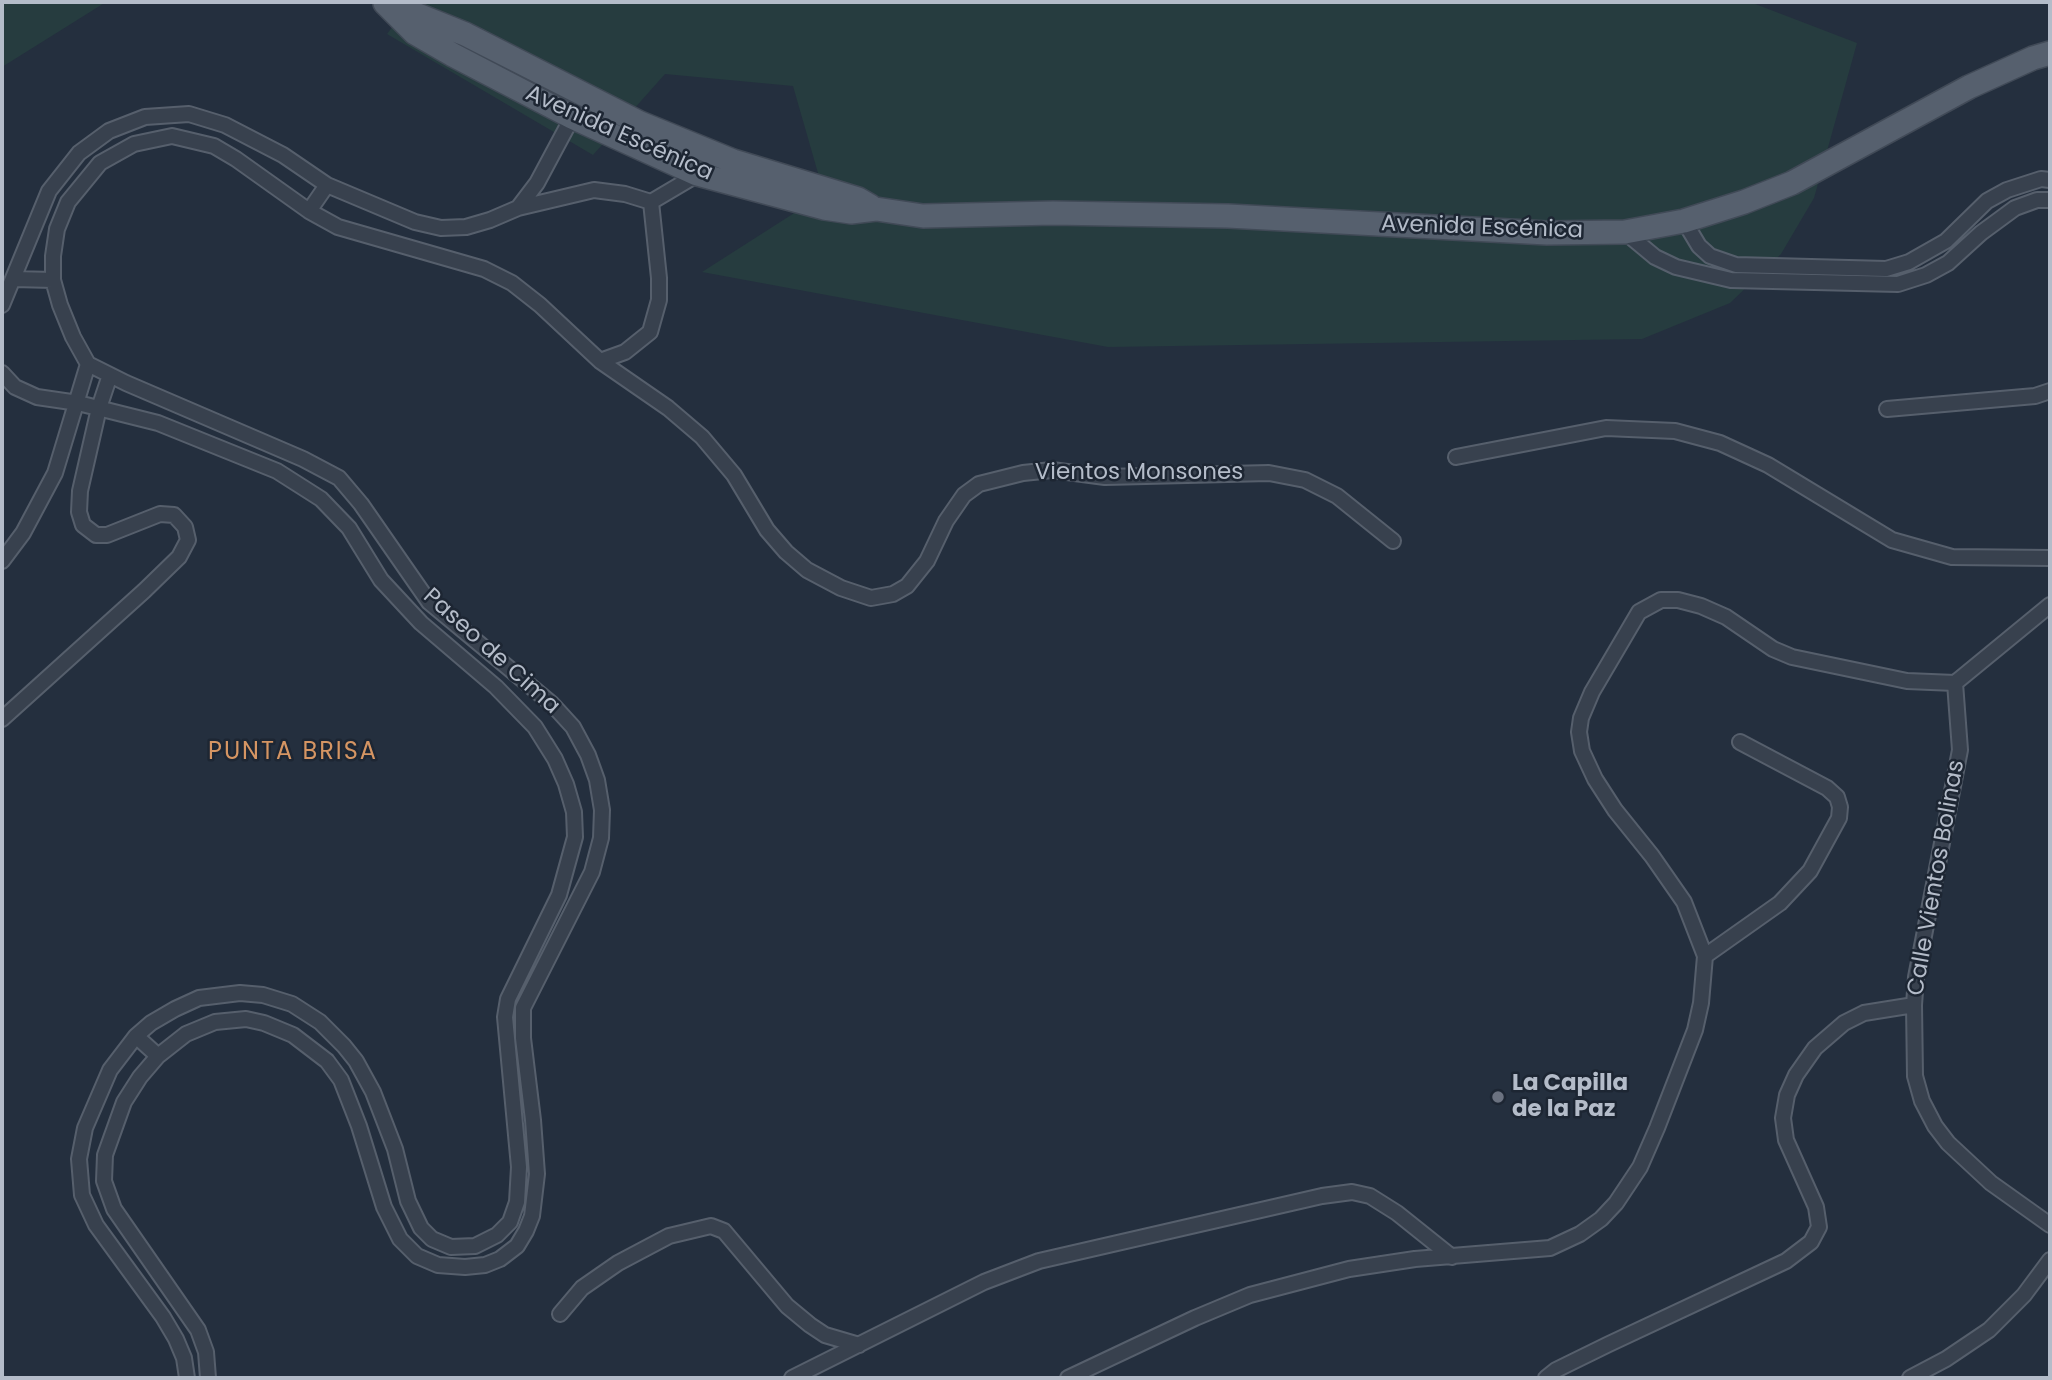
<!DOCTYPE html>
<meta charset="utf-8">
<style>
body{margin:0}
#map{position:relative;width:2052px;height:1380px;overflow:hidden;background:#242f3e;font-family:Poppins,sans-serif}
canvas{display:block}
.frame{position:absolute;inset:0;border:4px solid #b4bcc9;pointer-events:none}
</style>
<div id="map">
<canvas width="2052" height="1380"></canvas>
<div class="frame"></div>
</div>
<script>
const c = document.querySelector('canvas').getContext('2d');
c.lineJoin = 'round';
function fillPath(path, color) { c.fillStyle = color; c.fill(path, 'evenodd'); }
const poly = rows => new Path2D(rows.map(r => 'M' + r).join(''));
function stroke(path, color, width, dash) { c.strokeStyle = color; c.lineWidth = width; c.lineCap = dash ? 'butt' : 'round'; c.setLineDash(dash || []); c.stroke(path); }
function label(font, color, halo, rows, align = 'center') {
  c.font = font + ' Poppins,sans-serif'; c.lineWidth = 5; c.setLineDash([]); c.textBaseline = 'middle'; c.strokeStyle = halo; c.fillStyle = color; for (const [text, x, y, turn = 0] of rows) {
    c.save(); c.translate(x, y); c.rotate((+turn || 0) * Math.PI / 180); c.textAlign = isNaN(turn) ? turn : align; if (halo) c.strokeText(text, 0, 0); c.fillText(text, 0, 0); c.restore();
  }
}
fillPath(poly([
 [2,2,106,2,2,67],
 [411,2,1750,2,1857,43,1814,198,1781,254,1730,303,1642,339,1108,347,702,272,824,194,793,86,665,74,593,155,387,34]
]), '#263c3f');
const street = poly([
 [518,208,594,190,625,194,651,202],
 [309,211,327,185],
 [1684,221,1699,246,1710,256,1736,265,1886,269,1909,262,1946,241,1987,201,2007,190,2041,179,2050,180],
 [1625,232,1655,257,1676,267,1731,280,1898,284,1926,275,1948,263,1981,233,2015,208,2037,200,2050,200],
 [14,279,53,280],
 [2,305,49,191,79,153,109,131,145,117,189,114,225,125,283,155,327,185,415,222,441,228,466,227,490,220,518,208,537,183,575,112],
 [600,361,625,352,650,332,659,300,659,278,651,202,700,173],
 [2,373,15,387,37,397,78,403,158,423,277,471,321,499,349,528,381,580,421,623,496,687,535,727,555,759,566,784,574,812,575,837,559,895,508,999,505,1017,519,1167,517,1202,510,1222,497,1235,475,1246,451,1247,432,1239,421,1228,408,1201,395,1149,373,1092,356,1061,344,1046,320,1022,292,1004,263,995,240,993,199,998,175,1009,151,1023,136,1036,110,1070,85,1128,79,1159,82,1195,96,1225,163,1317,176,1339,184,1358,187,1378],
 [1887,409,2035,396,2050,391],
 [1456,457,1606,428,1675,431,1720,443,1768,465,1892,540,1952,557,2050,558],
 [2,561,23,533,55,473,88,364],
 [1955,683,1960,750,1916,977,1914,1005,1915,1076,1922,1101,1935,1126,1948,1143,1991,1183,2050,1225],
 [2,719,144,591,179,557,188,540,185,527,174,515,160,514,107,535,96,535,83,525,79,512,80,491,99,408,110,375],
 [1705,956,1780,903,1810,871,1839,818,1840,807,1837,797,1827,788,1740,742],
 [136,1036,158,1056],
 [560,1314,582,1288,618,1263,669,1236,711,1226,724,1231,787,1306,810,1325,825,1335,859,1345],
 [208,1378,206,1352,198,1330,114,1209,104,1181,105,1155,124,1102,140,1077,158,1056,186,1034,215,1022,246,1019,264,1023,293,1035,327,1061,341,1080,359,1126,384,1207,400,1239,417,1256,438,1265,465,1267,485,1265,500,1259,517,1246,526,1231,532,1216,537,1174,533,1120,523,1038,523,1008,592,872,601,838,602,810,597,780,588,755,573,727,552,704,429,602,361,504,339,478,303,459,126,383,88,364,73,337,60,305,53,280,53,256,57,229,68,202,100,163,134,144,172,136,214,146,236,159,309,211,338,227,484,269,512,283,540,305,600,361,668,408,702,437,734,475,767,530,786,552,807,570,841,588,871,598,893,594,907,586,927,561,946,521,964,495,979,484,1023,473,1052,470,1105,477,1269,473,1305,480,1337,496,1393,541],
 [792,1378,984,1282,1039,1261,1322,1196,1352,1192,1370,1196,1397,1213,1452,1257],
 [1068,1378,1195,1318,1250,1295,1349,1269,1415,1259,1550,1248,1580,1234,1601,1219,1616,1203,1640,1167,1657,1128,1695,1030,1701,1003,1705,956,1684,902,1652,856,1615,810,1595,779,1582,751,1579,732,1581,718,1592,692,1639,612,1661,600,1678,600,1701,606,1726,617,1773,649,1792,657,1907,681,1955,683,2050,605],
 [1546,1378,1556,1370,1609,1344,1786,1261,1811,1242,1819,1227,1816,1207,1786,1140,1783,1118,1787,1095,1796,1075,1815,1048,1844,1023,1864,1013,1914,1005],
 [1910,1378,1946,1359,1989,1330,2024,1295,2050,1260]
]);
const primary = poly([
 [385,3,415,33,453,55,572,117,697,174,824,208,851,212,876,209,923,216,1053,213,1228,216,1547,233,1625,232,1684,221,1744,202,1792,183,1969,87,2033,58,2050,53],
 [393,5,465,34,640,123,733,161,858,199,870,206]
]);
stroke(street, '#565f6c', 18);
stroke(primary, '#414a57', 26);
stroke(street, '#38414e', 14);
stroke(primary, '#56606e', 23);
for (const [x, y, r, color] of [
 [1498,1097,7,"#6b7280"]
]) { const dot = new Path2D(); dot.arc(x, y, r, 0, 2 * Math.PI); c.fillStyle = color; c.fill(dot); stroke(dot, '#1d2633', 2.5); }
label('23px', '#b4bcc9', '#1d2633', [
 ["Avenida Escénica",619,134,24],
 ["Avenida Escénica",1482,228,2],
 ["Vientos Monsones",1139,473],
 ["Paseo de Cima",491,652,42],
 ["Calle Vientos Bolinas",1937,878,-80]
]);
label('bold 23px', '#b4bcc9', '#1d2633', [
 ["La Capilla",1512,1084],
 ["de la Paz",1512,1110]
], 'left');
c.letterSpacing = '2px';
label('24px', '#d59563', '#1d2633', [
 ["PUNTA BRISA",293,753]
]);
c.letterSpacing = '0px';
</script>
